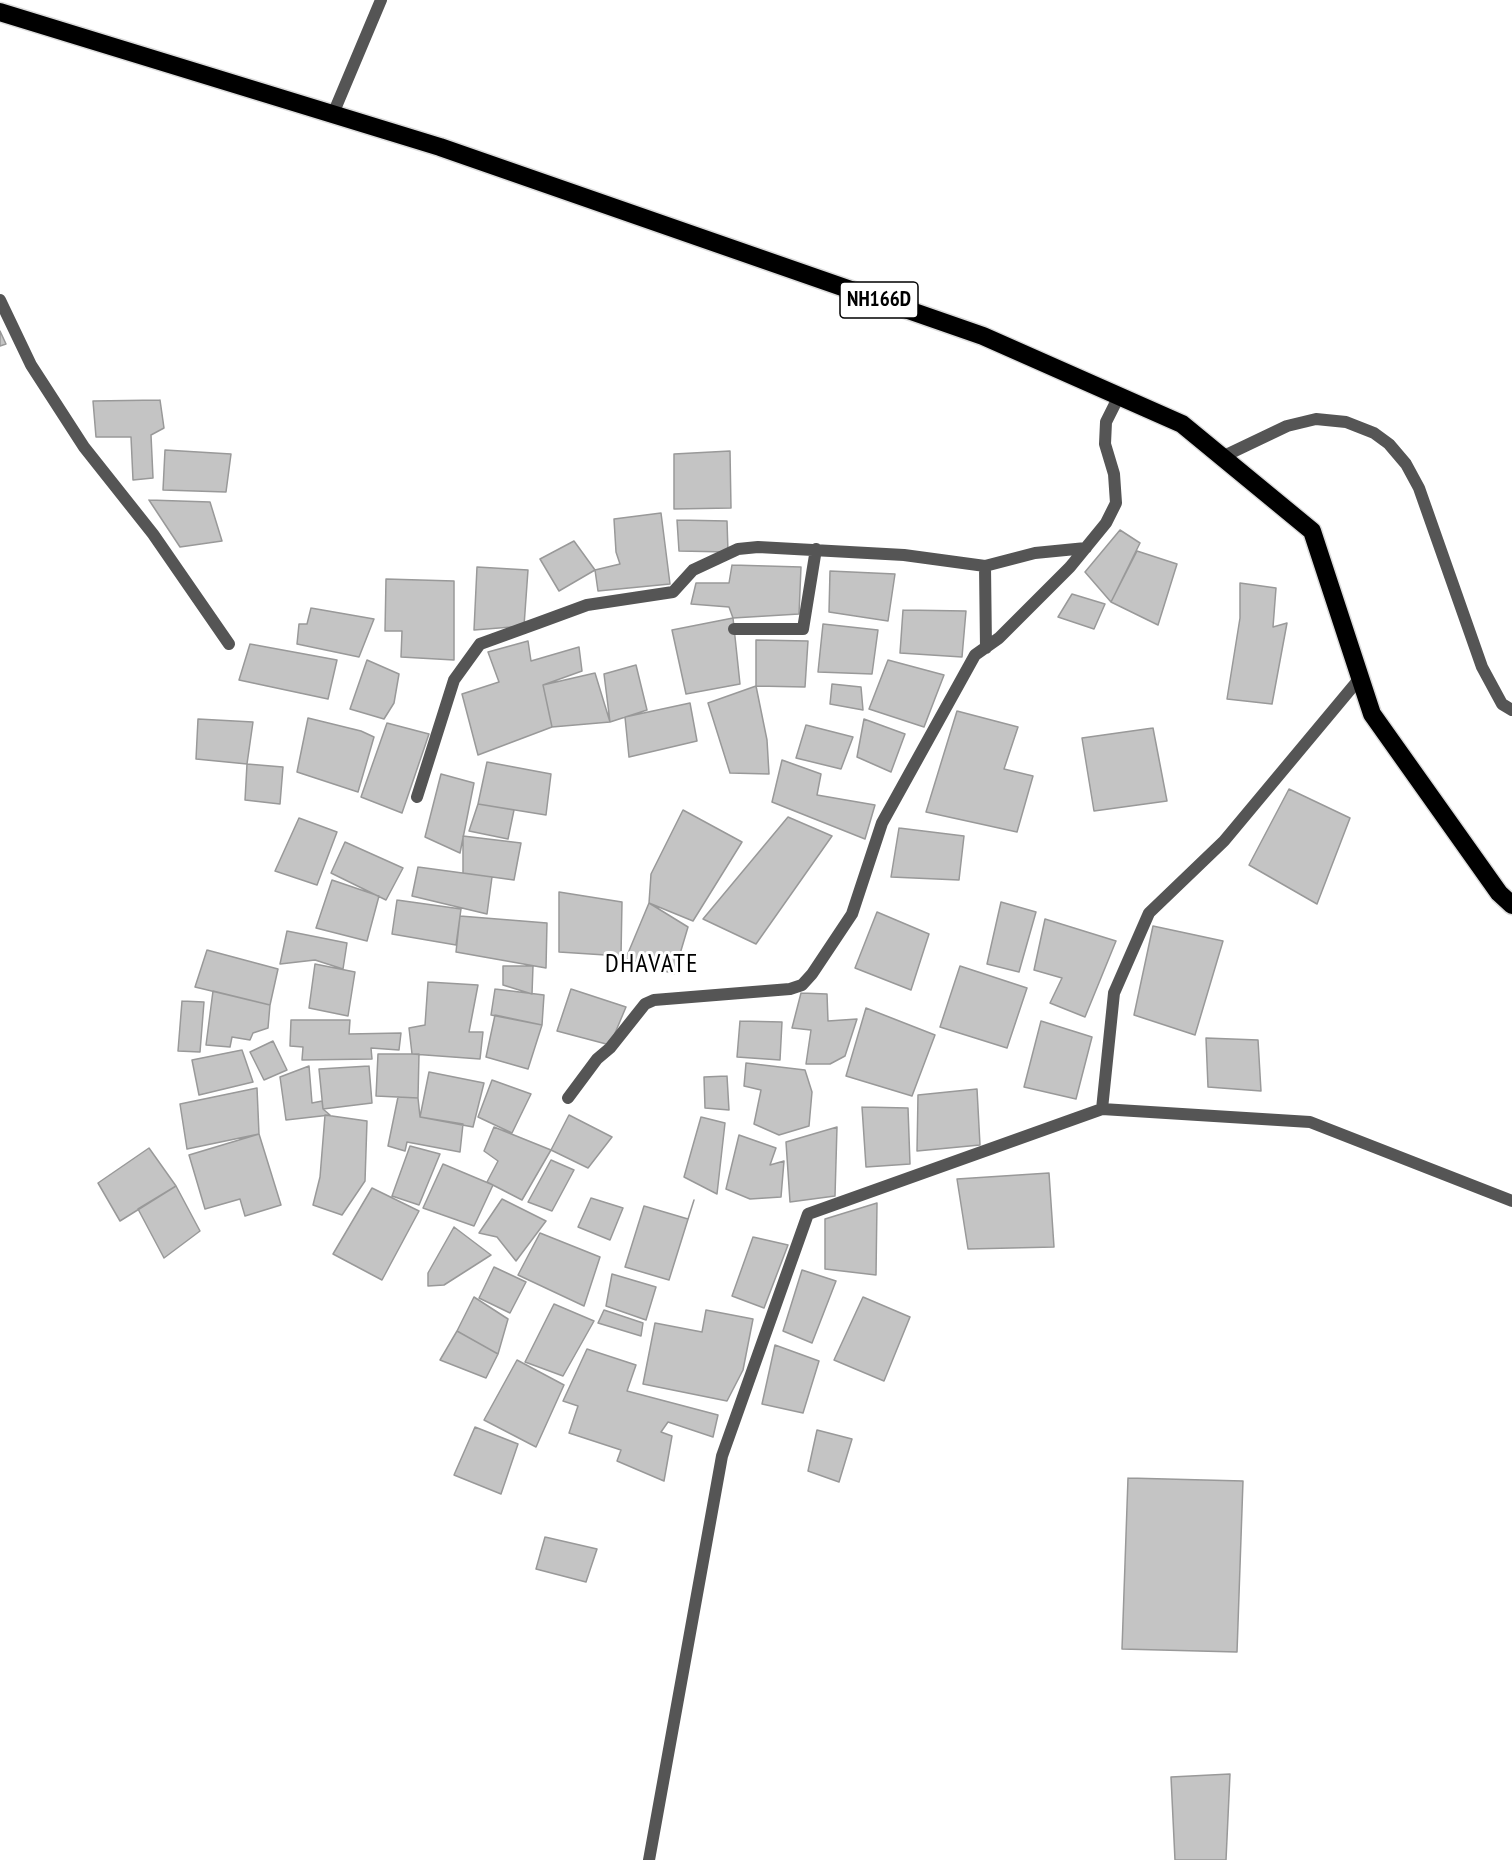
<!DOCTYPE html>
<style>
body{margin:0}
canvas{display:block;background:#fff}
</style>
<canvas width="1512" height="1860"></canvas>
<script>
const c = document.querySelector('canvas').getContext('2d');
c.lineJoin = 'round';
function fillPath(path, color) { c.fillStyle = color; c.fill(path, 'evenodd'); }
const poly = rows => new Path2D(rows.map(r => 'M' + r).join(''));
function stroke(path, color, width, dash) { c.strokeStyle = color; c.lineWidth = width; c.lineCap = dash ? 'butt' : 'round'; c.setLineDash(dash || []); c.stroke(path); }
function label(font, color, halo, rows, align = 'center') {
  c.font = font + ' "PT Sans Narrow",sans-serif'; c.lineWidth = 6; c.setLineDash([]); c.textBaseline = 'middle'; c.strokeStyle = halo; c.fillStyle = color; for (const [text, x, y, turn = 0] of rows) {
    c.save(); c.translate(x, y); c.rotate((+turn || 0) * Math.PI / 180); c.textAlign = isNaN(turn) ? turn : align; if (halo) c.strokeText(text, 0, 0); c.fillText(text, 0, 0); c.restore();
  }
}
const building = poly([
 [0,331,6,344,0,346,0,331],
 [160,400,164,428,151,435,153,478,133,480,131,437,96,437,93,401,160,400],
 [165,450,231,454,226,492,163,490,165,450],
 [730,451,731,508,674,509,674,454,730,451],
 [149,500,210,502,222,541,180,547,149,500],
 [661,513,670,584,598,591,595,570,620,564,616,552,614,519,661,513],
 [677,520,727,521,728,552,679,551,677,520],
 [1120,530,1140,543,1111,602,1085,572,1120,530],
 [574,541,595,570,559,591,540,559,574,541],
 [1137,551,1177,564,1158,625,1111,602,1137,551],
 [732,565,801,567,799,614,733,618,729,607,691,604,696,583,729,583,732,565],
 [477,567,528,570,524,626,474,630,477,567],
 [830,571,895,574,888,621,829,612,830,571],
 [386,579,454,581,454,660,401,657,402,631,385,631,386,579],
 [1240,583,1276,588,1273,627,1287,623,1272,704,1227,699,1240,618,1240,583],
 [1072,594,1105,604,1094,629,1058,617,1072,594],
 [311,608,374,619,359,657,297,644,299,624,307,624,311,608],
 [903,610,966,611,962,657,900,653,903,610],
 [733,618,740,684,686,694,672,630,733,618],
 [823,624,878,630,872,674,818,672,823,624],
 [756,640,808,641,805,687,756,686,756,640],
 [528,641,531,661,579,647,582,671,543,685,552,727,478,755,462,694,499,682,488,652,528,641],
 [250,644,337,660,328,699,239,680,250,644],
 [367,660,399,674,394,703,384,719,350,709,367,660],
 [888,660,944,675,924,727,869,709,888,660],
 [636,665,647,710,610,722,604,674,636,665],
 [595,673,610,722,552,727,543,685,595,673],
 [832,684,861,687,863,710,830,704,832,684],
 [756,686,767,740,769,774,730,773,708,703,756,686],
 [690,703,697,741,629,757,625,717,690,703],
 [957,711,1018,727,1004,769,1033,776,1017,832,926,812,957,711],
 [308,718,361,731,374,737,358,792,297,772,308,718],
 [198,719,253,722,247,764,196,759,198,719],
 [864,719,905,734,891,772,857,757,864,719],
 [387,723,429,734,402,813,361,797,387,723],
 [806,725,853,737,841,769,796,758,806,725],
 [1153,728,1167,801,1094,811,1082,738,1153,728],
 [782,760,821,774,817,795,875,805,865,839,772,802,782,760],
 [487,762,551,774,546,815,478,804,487,762],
 [247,764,283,767,280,804,245,800,247,764],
 [441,774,474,783,460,853,425,837,441,774],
 [1289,789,1350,818,1317,904,1249,865,1289,789],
 [478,804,514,810,508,839,469,831,478,804],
 [683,810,742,842,693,921,649,903,651,874,683,810],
 [788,817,832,836,756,944,703,919,788,817],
 [299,818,337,832,317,885,275,871,299,818],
 [899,828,964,836,959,880,891,877,899,828],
 [463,836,521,843,514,880,463,873,463,836],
 [345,842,403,868,386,900,331,873,345,842],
 [418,867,492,877,487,914,412,896,418,867],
 [332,880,379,896,367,941,316,928,332,880],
 [559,892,622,902,621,956,559,952,559,892],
 [397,900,461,909,456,945,392,934,397,900],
 [1001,902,1036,912,1019,972,987,964,1001,902],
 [649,903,688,927,674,974,626,958,649,903],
 [877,912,929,934,911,990,855,968,877,912],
 [460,916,547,923,546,968,456,952,460,916],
 [1045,919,1116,941,1085,1017,1050,1003,1062,978,1034,970,1045,919],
 [1153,926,1223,941,1195,1035,1134,1015,1153,926],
 [287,931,347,943,343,969,315,960,280,964,287,931],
 [207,950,278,969,270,1005,195,987,207,950],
 [315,964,355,972,348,1016,309,1008,315,964],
 [503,966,533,966,532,994,503,985,503,966],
 [960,966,1027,988,1007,1048,940,1027,960,966],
 [428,982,478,985,469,1032,483,1032,480,1059,412,1054,409,1028,425,1025,428,982],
 [495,989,544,995,542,1025,491,1015,495,989],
 [571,989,626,1007,610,1045,557,1031,571,989],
 [213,991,270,1005,268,1028,253,1033,250,1040,232,1037,230,1047,206,1045,213,991],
 [801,993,827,994,828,1021,857,1019,845,1056,830,1064,806,1064,811,1030,792,1028,801,993],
 [182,1001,204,1002,200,1052,178,1051,182,1001],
 [866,1008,935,1035,912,1096,846,1076,866,1008],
 [495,1015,542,1025,528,1069,486,1057,495,1015],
 [291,1020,350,1020,349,1034,401,1033,399,1050,371,1048,372,1059,302,1060,303,1047,290,1046,291,1020],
 [740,1021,782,1022,780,1060,737,1057,740,1021],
 [1041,1021,1092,1037,1076,1099,1024,1087,1041,1021],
 [1206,1038,1258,1040,1261,1091,1208,1087,1206,1038],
 [273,1041,287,1070,264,1080,250,1052,273,1041],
 [242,1050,253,1082,199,1095,192,1060,242,1050],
 [378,1054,419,1054,418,1098,376,1096,378,1054],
 [746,1063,805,1070,812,1092,809,1126,779,1135,754,1124,761,1090,744,1086,746,1063],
 [309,1066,312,1103,322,1101,323,1109,330,1115,286,1120,280,1077,309,1066],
 [369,1066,372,1103,323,1109,319,1069,369,1066],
 [429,1072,484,1083,473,1127,420,1117,429,1072],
 [727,1076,729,1110,705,1108,704,1077,727,1076],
 [492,1080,531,1094,512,1133,478,1117,492,1080],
 [257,1088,259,1134,187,1149,180,1104,257,1088],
 [977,1089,980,1145,917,1151,918,1095,977,1089],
 [398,1097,418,1098,420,1117,463,1124,460,1152,407,1142,405,1151,388,1146,398,1097],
 [862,1107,908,1108,910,1164,866,1167,862,1107],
 [325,1115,367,1121,365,1181,342,1215,313,1205,320,1177,325,1115],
 [569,1115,612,1137,588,1168,551,1150,569,1115],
 [701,1117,725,1123,717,1194,684,1177,701,1117],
 [494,1127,551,1150,522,1200,487,1182,498,1161,484,1151,494,1127],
 [837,1127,835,1196,790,1202,786,1142,837,1127],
 [259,1134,281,1205,245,1216,240,1199,205,1209,189,1155,259,1134],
 [739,1135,776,1148,770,1165,784,1161,781,1197,750,1199,726,1189,739,1135],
 [410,1146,440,1154,419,1205,392,1196,410,1146],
 [149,1148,176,1186,120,1221,98,1183,149,1148],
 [551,1160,574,1170,552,1211,528,1202,551,1160],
 [443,1164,493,1185,474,1226,423,1208,443,1164],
 [1049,1173,1054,1247,968,1249,957,1179,1049,1173],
 [176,1186,200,1231,164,1258,138,1209,176,1186],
 [372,1188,419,1211,382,1280,333,1254,372,1188],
 [591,1198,623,1208,610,1240,578,1227,591,1198],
 [502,1199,546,1221,516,1261,497,1237,479,1233,502,1199],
 [694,1200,669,1280,625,1267,644,1206,688,1219,694,1200],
 [877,1203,876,1275,825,1269,825,1219,877,1203],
 [454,1227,491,1255,444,1285,428,1286,428,1273,454,1227],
 [540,1233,600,1257,584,1306,518,1275,540,1233],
 [753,1237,788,1245,764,1308,732,1296,753,1237],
 [494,1267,526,1282,510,1313,479,1298,494,1267],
 [802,1270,836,1281,812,1343,783,1331,802,1270],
 [612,1274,656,1287,646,1320,606,1306,612,1274],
 [474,1297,508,1319,498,1354,457,1331,474,1297],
 [863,1297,910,1317,884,1381,834,1360,863,1297],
 [554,1304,594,1321,563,1376,525,1362,554,1304],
 [604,1310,643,1323,641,1336,598,1323,604,1310],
 [706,1310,753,1319,743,1370,727,1401,643,1384,655,1323,702,1332,706,1310],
 [457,1331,498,1354,486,1378,440,1360,457,1331],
 [775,1345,819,1361,803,1413,762,1404,775,1345],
 [587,1349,636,1365,627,1391,718,1415,713,1437,668,1422,661,1432,672,1436,664,1481,617,1461,621,1450,569,1433,578,1406,563,1401,587,1349],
 [517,1360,564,1385,536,1447,484,1420,517,1360],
 [475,1427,518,1444,501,1494,454,1475,475,1427],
 [817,1430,852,1439,839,1482,808,1471,817,1430],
 [1128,1478,1243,1481,1237,1652,1122,1649,1128,1478],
 [545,1537,597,1549,586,1582,536,1569,545,1537],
 [1230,1774,1226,1860,1175,1860,1171,1777,1230,1774]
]);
fillPath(building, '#c4c4c4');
stroke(building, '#999', 1.5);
const highway = poly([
 [0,12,440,147,983,336,1182,424,1312,531,1372,714,1499,893,1512,905]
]);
stroke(highway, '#dbdbdb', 21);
stroke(poly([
 [333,114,381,0],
 [0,300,31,365,84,447,153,534,229,644],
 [1222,457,1287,426,1316,419,1346,422,1374,433,1389,444,1406,464,1419,488,1482,667,1502,704,1512,710],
 [985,566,986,648],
 [734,629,803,629,816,549],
 [417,797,454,680,480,644,538,623,587,605,673,592,693,570,738,549,758,547,904,555,985,566,1035,553,1086,548],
 [568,1098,597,1059,610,1048,645,1004,654,1000,790,989,802,985,812,974,852,914,882,823,975,655,999,638,1070,567,1106,523,1116,503,1114,474,1105,444,1106,422,1119,396],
 [1102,1109,1114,993,1149,913,1224,841,1360,678],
 [649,1860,722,1456,808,1214,1102,1109,1310,1122,1512,1201]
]), '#555', 12);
stroke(highway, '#000', 18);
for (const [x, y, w] of [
 [879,300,78]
]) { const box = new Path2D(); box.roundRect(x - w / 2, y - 18, w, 36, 4.5); c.fillStyle = '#fff'; c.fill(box); stroke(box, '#000', 1.5); }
label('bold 21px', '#000', null, [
 ["NH166D",879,300]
]);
c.letterSpacing = '1.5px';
label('26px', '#000', '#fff', [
 ["DHAVATE",652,965]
]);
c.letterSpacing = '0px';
</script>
